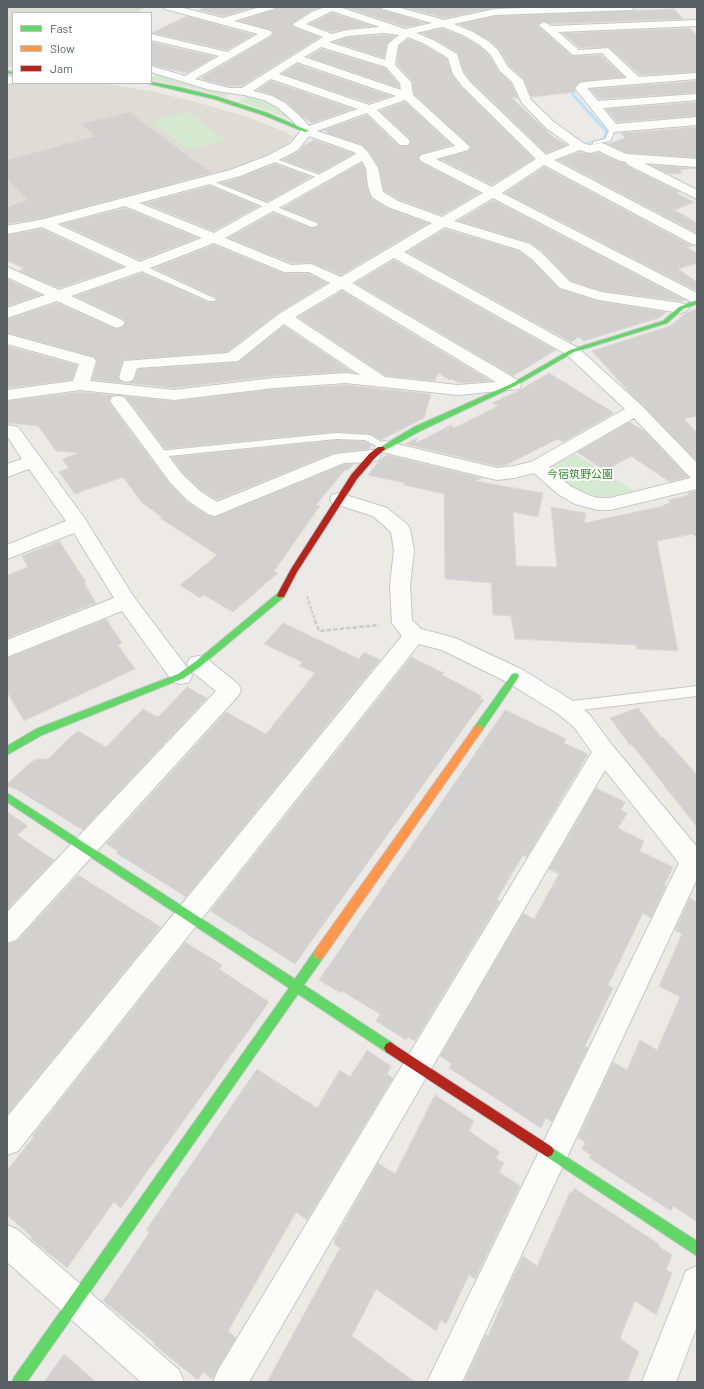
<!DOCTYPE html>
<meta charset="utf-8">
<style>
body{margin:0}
#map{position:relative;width:704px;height:1389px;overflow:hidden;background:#eceae6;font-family:Barlow,sans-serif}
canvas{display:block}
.frame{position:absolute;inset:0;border:8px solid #5b6065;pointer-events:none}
.legend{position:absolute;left:12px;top:12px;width:140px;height:72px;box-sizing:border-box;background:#fff;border:1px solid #bdbfc1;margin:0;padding:5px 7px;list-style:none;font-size:12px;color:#5b6065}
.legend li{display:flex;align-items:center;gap:8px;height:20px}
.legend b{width:20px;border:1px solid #bdbfc1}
</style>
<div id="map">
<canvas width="704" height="1389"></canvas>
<div class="frame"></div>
<ul class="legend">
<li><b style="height:5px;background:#63d668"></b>Fast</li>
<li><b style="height:5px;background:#ff974d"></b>Slow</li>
<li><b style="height:5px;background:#b3261e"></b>Jam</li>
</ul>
</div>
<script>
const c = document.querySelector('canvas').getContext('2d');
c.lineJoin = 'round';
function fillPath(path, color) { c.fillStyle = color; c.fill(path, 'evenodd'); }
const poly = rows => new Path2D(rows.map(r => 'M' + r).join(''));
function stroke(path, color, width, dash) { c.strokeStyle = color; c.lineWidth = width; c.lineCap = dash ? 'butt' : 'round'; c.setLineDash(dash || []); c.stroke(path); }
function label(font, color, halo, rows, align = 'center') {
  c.font = font + ' Barlow,"Noto Sans JP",sans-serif'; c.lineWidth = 4; c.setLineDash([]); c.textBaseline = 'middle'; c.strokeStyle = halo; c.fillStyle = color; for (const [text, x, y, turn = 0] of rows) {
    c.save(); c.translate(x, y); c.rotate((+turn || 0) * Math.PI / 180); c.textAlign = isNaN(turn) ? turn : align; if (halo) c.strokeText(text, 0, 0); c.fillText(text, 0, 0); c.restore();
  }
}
fillPath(poly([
 [7,7,146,7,136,13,13,13,13,67,7,67],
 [15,83,101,83,151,91,207,105,250,118,286,132,293,137,282,148,222,174,120,201,32,219,7,204,7,85]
]), '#dfdcd6');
fillPath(poly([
 [159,73,204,88,230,93,225,97,184,86,151,80,151,78],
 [248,95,273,106,293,120,239,101],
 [187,112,226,140,189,150,151,122],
 [575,454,634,491,599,499,586,496,547,469]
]), '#d5e9d0');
fillPath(poly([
 [569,81,571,82,575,95,609,132,607,140,586,144,584,143,603,138,605,132,572,96,567,82,569,81]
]), '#b9e2f8');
const building = poly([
 [206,7,255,7,223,16,199,10,206,7],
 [276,7,321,7,311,11,292,24,293,27,320,37,242,86,229,86,201,79,204,77,202,77,272,36,273,32,271,30,239,21,273,10,276,7],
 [344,7,380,7,383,10,426,23,405,27,344,7],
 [403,7,509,7,495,8,444,18,403,7],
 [674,9,683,19,551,24,543,21,538,24,538,26,572,56,601,55,624,77,580,82,574,88,576,92,531,97,524,79,509,66,499,49,489,40,459,24,495,16,674,9],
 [332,13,373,26,347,29,332,32,310,24,332,13],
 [187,16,254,35,227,50,152,33,187,16],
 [690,28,697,36,697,72,640,75,609,47,580,48,562,33,690,28],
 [443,29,464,37,479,46,489,55,499,72,511,83,518,98,512,98,552,136,567,145,546,153,471,81,464,72,458,53,434,39,421,33,443,29],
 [384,35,395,36,387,44,384,58,334,42,347,37,384,35],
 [408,39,424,45,447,59,452,74,461,87,534,159,492,185,440,159,468,151,471,147,414,94,412,81,397,64,399,46,408,39],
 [151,42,215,57,187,73,151,65,151,42],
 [321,49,385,68,399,84,399,88,308,57,321,49],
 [297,64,391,96,369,103,282,74,297,64],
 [271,81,353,109,312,123,304,118,286,102,272,95,257,90,271,81],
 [697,81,697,93,599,99,590,89,697,81],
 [405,102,452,145,421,154,418,157,420,162,480,193,442,215,399,200,384,191,379,168,369,151,362,145,326,133,328,132,324,130,367,115,399,146,408,146,411,143,409,138,380,111,405,102],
 [697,102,697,116,617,122,606,109,697,102],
 [129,112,212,173,44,218,7,224,7,207,28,200,7,179,7,160,95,136,81,124,129,112],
 [697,127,697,158,626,153,608,144,625,138,621,133,697,127],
 [314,140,353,153,354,154,319,173,283,160,299,151,303,146,314,140],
 [580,152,589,154,599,153,619,162,625,163,627,166,679,192,676,193,694,202,675,210,697,223,697,233,558,160,580,152],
 [361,163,365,168,367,186,371,198,387,208,429,223,341,275,312,263,291,263,228,238,273,213,310,228,319,226,318,222,282,208,361,163],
 [275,164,311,177,267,202,220,183,230,181,275,164],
 [651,165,697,168,680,170,682,173,669,174,651,165],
 [544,167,692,246,687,248,697,253,697,263,678,269,697,282,697,291,505,193,544,167],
 [210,186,259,206,214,231,144,203,210,186],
 [493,200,685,300,681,301,601,291,571,281,543,252,531,243,458,221,493,200],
 [125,208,198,238,140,260,61,224,125,208],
 [42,229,123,267,59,288,19,271,24,268,7,261,7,235,42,229],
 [445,229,519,251,531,260,560,289,599,301,666,312,659,318,583,341,579,337,571,342,407,252,445,229],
 [214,245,283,273,309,274,327,283,278,313,227,352,123,360,118,378,121,381,126,383,92,380,97,361,94,357,7,333,7,319,57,303,116,329,123,327,126,323,123,319,75,296,142,273,208,302,215,302,217,300,217,298,154,268,214,245],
 [394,260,556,350,513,376,355,283,394,260],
 [7,279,41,295,7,306,7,279],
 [342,291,491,381,459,383,452,379,450,380,438,373,435,381,386,376,298,317,342,291],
 [697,309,697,416,684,419,697,433,697,461,630,393,592,351,670,326,687,312,697,309],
 [284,326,354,373,346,372,274,376,174,388,127,383,134,380,138,369,238,362,284,326],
 [7,346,77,365,72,380,7,388,7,346],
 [549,373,614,413,563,442,558,439,506,465,497,466,405,444,417,438,416,443,451,425,454,428,498,406,492,403,520,390,549,373],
 [346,385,431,394,424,418,381,440,370,434,336,432,165,449,125,396,174,401,274,389,346,385],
 [80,392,114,395,111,396,109,402,169,483,186,501,207,515,215,517,344,464,354,464,348,470,345,470,316,505,320,506,274,571,278,573,233,612,204,595,200,598,180,585,217,555,160,518,162,517,142,503,123,477,75,494,59,472,69,468,62,459,79,453,56,451,38,426,7,423,7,401,80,392],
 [629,422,646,432,688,477,670,482,631,456,605,471,577,452,629,422],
 [336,440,365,441,372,445,368,449,334,453,217,500,202,491,183,473,171,457,336,440],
 [387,455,482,478,475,481,543,493,538,517,513,512,516,566,557,567,551,507,586,513,584,523,664,506,663,505,670,503,668,500,689,495,687,493,697,491,697,538,693,534,657,541,678,651,637,649,636,645,515,639,511,616,493,615,491,583,445,579,444,494,404,485,405,483,368,475,379,461,387,455],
 [59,541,86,582,84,583,96,603,7,638,7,575,28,567,22,556,59,541],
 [106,619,122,643,118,645,135,669,24,721,7,692,7,658,106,619],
 [283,623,359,659,364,652,380,660,186,897,116,853,118,851,106,844,226,712,266,734,315,673,299,666,302,662,264,644,283,623],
 [411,657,444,673,442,675,482,696,480,698,484,700,295,964,210,911,411,657],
 [187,687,207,698,83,830,16,789,7,786,7,784,30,763,36,759,48,759,71,736,78,731,106,747,143,709,158,717,187,687],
 [638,708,662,738,663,737,697,775,697,827,662,783,663,783,631,744,630,745,610,718,638,708],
 [505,710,566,739,564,743,588,754,527,857,523,855,497,899,500,901,415,1041,408,1037,406,1040,376,1021,380,1014,342,991,341,993,319,980,505,710],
 [596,788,625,802,621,810,627,813,618,828,644,841,640,851,673,867,664,886,666,886,651,918,643,913,630,940,608,985,613,988,585,1046,588,1048,552,1122,546,1118,541,1128,449,1068,452,1064,440,1056,523,913,534,919,559,874,549,869,596,788],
 [7,812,28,826,17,835,54,860,7,910,7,812],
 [78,875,161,927,7,1115,7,944,17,941,78,875],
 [690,898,697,902,697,1222,673,1206,671,1211,589,1158,591,1155,582,1149,585,1142,578,1138,613,1062,627,1070,640,1040,657,1050,680,997,659,986,682,934,675,930,690,898],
 [185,942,222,965,219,969,269,1002,121,1208,114,1202,67,1268,31,1239,32,1237,7,1215,7,1170,34,1137,32,1136,185,942],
 [367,1050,391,1066,387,1074,393,1078,307,1220,296,1212,228,1331,236,1338,212,1379,203,1372,198,1380,154,1345,155,1343,103,1301,147,1236,149,1232,146,1230,257,1069,317,1108,340,1070,350,1077,367,1050],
 [435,1095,474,1121,469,1131,500,1152,496,1158,504,1163,499,1172,520,1186,475,1279,469,1275,446,1324,441,1320,436,1331,376,1289,352,1336,415,1382,267,1382,340,1248,334,1244,335,1241,334,1240,378,1163,395,1174,435,1095],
 [574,1188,659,1244,658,1246,672,1255,666,1270,672,1273,656,1315,635,1301,620,1338,639,1352,627,1382,464,1382,486,1334,488,1336,504,1299,503,1298,523,1256,537,1266,570,1192,572,1193,574,1188],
 [64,1354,96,1382,44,1382,64,1354]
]);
fillPath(building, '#d3d1cf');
stroke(building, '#dcd9d5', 1);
const lane = poly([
 [611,127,616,128,610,141,593,144,593,142,605,139,611,127],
 [271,157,325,177,326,178,321,179,269,160,268,159,271,157],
 [207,179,317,223,318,225,314,227,311,227,205,182,205,180,207,179],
 [137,265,143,265,216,299,215,301,209,301,137,269,137,265],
 [336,433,370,435,389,447,384,450,365,440,336,439,159,457,154,454,159,451,336,433],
 [697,686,697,696,565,712,561,710,559,707,561,704,565,702,697,686]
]);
const street = poly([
 [163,7,179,7,223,18,260,7,275,7,273,9,234,21,271,31,272,33,271,35,195,79,229,88,242,88,323,37,294,26,293,24,312,12,325,7,339,7,405,29,432,23,383,9,381,7,397,7,444,20,495,9,551,7,636,7,631,10,495,15,454,24,473,32,488,41,498,50,508,67,523,80,531,100,554,122,583,143,589,145,601,143,605,144,626,154,697,159,697,167,644,163,697,190,697,199,628,165,626,162,620,161,599,151,589,153,580,150,554,160,697,235,697,245,692,244,544,165,502,193,697,293,697,303,692,302,493,198,454,221,530,244,542,253,570,282,601,292,681,303,686,305,689,308,686,311,681,313,599,300,560,288,532,259,520,250,445,227,404,252,578,348,642,406,697,463,697,489,610,510,598,510,575,504,558,494,534,473,514,478,497,480,378,451,375,447,378,443,384,441,497,468,514,466,531,462,625,409,566,354,394,258,352,283,519,381,521,385,519,389,458,395,346,383,274,388,174,400,80,390,7,400,7,390,73,381,79,364,7,344,7,334,94,358,96,361,90,381,174,390,274,378,346,373,360,375,284,324,238,361,137,368,133,380,127,382,121,380,119,377,124,361,228,353,279,314,330,283,309,272,284,272,214,243,145,270,71,296,122,320,125,323,122,326,117,328,112,326,57,301,7,318,7,308,45,295,7,277,7,267,59,290,127,267,42,227,7,234,7,226,44,219,230,170,267,156,290,144,301,131,292,120,277,107,264,100,244,95,210,90,151,72,151,66,185,76,219,56,151,40,151,34,227,52,258,34,165,9,163,7],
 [332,11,380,27,347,30,332,34,306,24,332,11],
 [443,27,465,36,480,45,490,54,500,71,512,82,522,103,546,128,570,145,546,155,470,82,463,73,457,54,433,40,416,33,443,27],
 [384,33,399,35,388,44,385,60,329,42,347,36,384,33],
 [408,37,425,44,448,58,453,74,462,86,536,159,492,187,436,159,468,150,470,147,413,95,411,82,395,65,398,45,408,37],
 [321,47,386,67,400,83,401,90,304,57,321,47],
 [297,62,396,96,369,105,279,74,297,62],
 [271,79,358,109,309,126,300,116,285,103,272,96,253,91,271,79],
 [405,100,455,146,421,155,419,158,421,161,483,193,442,217,398,201,383,192,378,168,368,152,362,146,317,131,367,113,400,145,408,145,410,142,408,139,377,110,405,100],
 [309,136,354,152,356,154,214,233,139,203,240,176,275,162,298,150,309,136],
 [362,161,366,168,368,186,372,197,388,207,432,223,341,277,311,264,291,265,225,238,362,161],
 [125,206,202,238,140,262,57,224,125,206],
 [342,289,496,382,458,385,385,377,295,317,342,289],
 [634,418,691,478,610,498,598,498,588,495,570,486,549,467,634,418],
 [697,20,697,26,558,32,579,50,608,48,639,77,697,73,697,79,587,88,598,101,697,94,697,100,603,108,616,124,697,117,697,125,613,132,609,131,575,88,580,83,584,82,627,78,602,53,573,55,539,25,544,22,551,26,697,20],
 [13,76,13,83,7,84,7,77,13,76],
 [118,396,124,397,182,474,201,492,217,502,335,454,372,450,378,452,381,456,378,460,372,462,344,463,215,516,208,514,187,500,170,482,110,401,112,397,118,396],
 [7,425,18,427,85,519,133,596,189,670,192,676,189,682,181,684,173,682,122,611,7,657,7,640,114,598,74,533,7,559,7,545,66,521,29,469,7,477,7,464,22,459,7,436,7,425],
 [339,493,387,508,407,524,410,529,414,550,410,585,412,620,421,629,455,638,523,670,573,701,590,715,612,745,697,847,697,879,462,1382,427,1382,679,863,605,770,249,1382,213,1382,218,1370,592,752,574,727,557,713,507,682,442,650,419,644,18,1151,7,1155,7,1117,402,636,392,623,390,585,394,550,391,532,373,516,332,503,330,499,332,495,339,493],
 [198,656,206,658,238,684,241,690,238,696,16,940,7,943,7,912,216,691,190,670,187,664,190,658,198,656],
 [7,1225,18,1230,179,1370,184,1382,141,1382,7,1262,7,1225],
 [697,1266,697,1326,676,1382,642,1382,686,1271,697,1266]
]);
const fast = poly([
 [7,71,13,72,13,74,7,73,7,71],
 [151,82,178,87,218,97,267,113,309,131,305,132,263,115,214,99,146,83,151,82],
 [697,300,697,304,683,309,667,323,574,352,515,386,420,431,384,451,378,451,377,449,414,427,511,384,570,350,663,321,679,307,697,300],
 [281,592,284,593,285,595,284,597,201,666,184,678,42,735,7,755,7,746,36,729,178,674,195,662,278,593,281,592],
 [515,673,518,674,519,676,518,678,481,732,475,732,473,729,475,726,512,674,515,673],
 [7,793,295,979,315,950,319,949,323,950,324,954,323,958,304,985,394,1044,396,1048,394,1052,390,1054,386,1052,298,994,27,1382,12,1382,14,1377,289,988,7,802,7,793],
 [548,1145,697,1241,697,1256,544,1155,542,1151,544,1147,548,1145]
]);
const slow = poly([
 [478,725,481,726,483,729,481,732,323,958,319,959,315,958,314,954,315,950,475,726,478,725]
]);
const jam = poly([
 [378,447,384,447,385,449,375,458,357,479,297,572,284,597,278,597,277,595,291,569,351,475,369,454,378,447],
 [390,1042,552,1147,554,1151,552,1155,548,1157,544,1155,386,1052,384,1048,386,1044,390,1042]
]);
stroke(lane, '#c7c7c7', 2);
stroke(street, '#c7c7c7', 2);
stroke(fast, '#c8c8c8', 2);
stroke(slow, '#c8c8c8', 2);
stroke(jam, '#c8c8c8', 2);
stroke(poly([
 [307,596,315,621]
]), '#c8cdc9', 2, [3.5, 1.5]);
stroke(poly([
 [315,620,319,631,379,625]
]), '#c8cdc9', 2.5, [4.5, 2]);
fillPath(lane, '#fcfcfb');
fillPath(street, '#fcfcfb');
fillPath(fast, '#63d668');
fillPath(slow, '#ff974d');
fillPath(jam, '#b3261e');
label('11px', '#348630', '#fff', [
 ["今宿筑野公園",580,474]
]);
</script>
